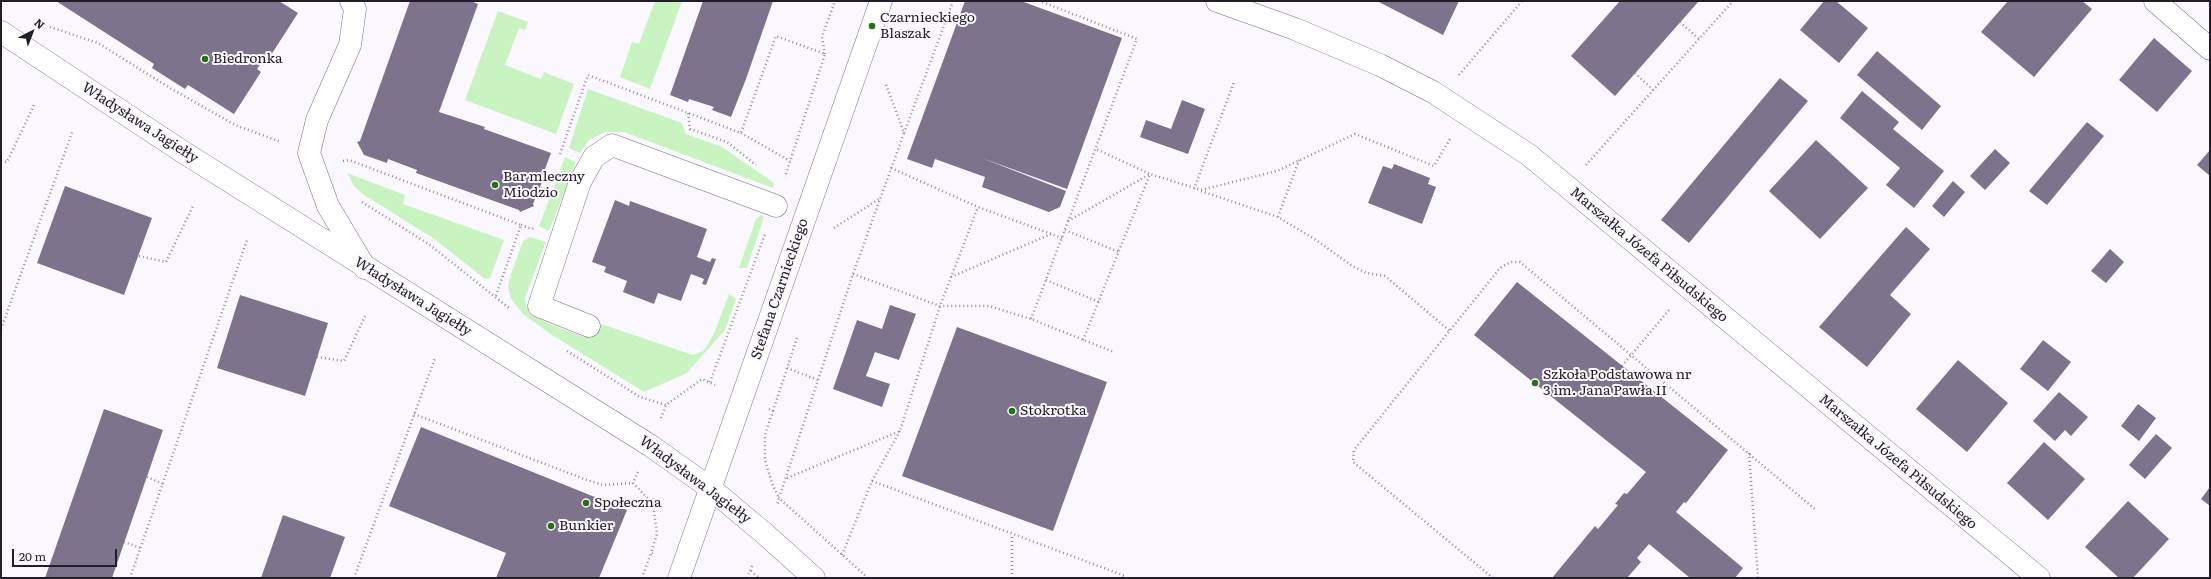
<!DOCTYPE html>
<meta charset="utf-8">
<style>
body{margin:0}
#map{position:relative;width:2211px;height:579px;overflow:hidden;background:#faf8fe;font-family:Literata,serif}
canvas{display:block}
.frame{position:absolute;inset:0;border:2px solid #221d28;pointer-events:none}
.north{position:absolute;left:12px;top:12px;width:40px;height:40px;-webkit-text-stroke:3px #faf8fe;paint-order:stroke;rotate:42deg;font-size:11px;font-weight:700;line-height:16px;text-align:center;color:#221d28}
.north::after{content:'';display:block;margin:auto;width:14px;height:18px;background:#221d28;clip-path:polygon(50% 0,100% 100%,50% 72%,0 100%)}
.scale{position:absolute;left:12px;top:549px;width:105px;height:18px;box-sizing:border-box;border:2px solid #221d28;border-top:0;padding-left:5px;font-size:12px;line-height:14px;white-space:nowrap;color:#221d28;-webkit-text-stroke:3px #faf8fe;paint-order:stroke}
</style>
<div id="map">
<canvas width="2211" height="579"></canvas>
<div class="frame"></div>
<div class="north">N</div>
<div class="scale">20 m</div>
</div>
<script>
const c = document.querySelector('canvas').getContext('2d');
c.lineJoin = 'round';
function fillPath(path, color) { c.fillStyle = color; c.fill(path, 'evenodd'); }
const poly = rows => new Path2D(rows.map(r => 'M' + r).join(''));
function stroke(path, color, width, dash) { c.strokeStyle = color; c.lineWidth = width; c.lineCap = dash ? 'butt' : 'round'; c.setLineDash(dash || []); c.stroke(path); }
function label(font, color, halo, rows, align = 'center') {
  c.font = font + ' Literata,serif'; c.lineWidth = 4; c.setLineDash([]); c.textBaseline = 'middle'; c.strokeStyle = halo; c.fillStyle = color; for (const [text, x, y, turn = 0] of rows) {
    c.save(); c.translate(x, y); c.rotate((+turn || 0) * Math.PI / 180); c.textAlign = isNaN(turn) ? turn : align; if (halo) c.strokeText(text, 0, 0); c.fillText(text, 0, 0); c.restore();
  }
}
fillPath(poly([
 [655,1,682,1,650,89,620,77,632,42,639,44],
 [498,11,528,22,525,30,519,28,505,65,541,79,544,72,574,84,556,134,465,100],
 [588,89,682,123,686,134,722,147,774,183,773,188,624,132,605,132,589,140,580,153,569,148],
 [565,157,576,162,549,231,539,226],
 [347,173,405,195,403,204,504,240,490,278,485,279,433,238,364,195,354,186],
 [761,215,764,217,747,268,739,268,756,219],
 [530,237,546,242,525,298,526,306,534,314,547,323,584,337,597,333,601,324,693,355,703,351,707,346,715,331,729,294,736,299,725,330,687,373,644,392,552,335,523,314,511,299,508,287,510,277,523,241]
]), '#c9f4c1');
fillPath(poly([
 [56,1,279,1,298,13,271,55,268,53,257,69,261,72,234,114,188,85,185,89,152,68,154,64],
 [410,1,471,1,478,4,439,112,485,127,484,129,551,153,545,169,547,170,533,204,534,206,520,212,519,210,416,173,417,170,388,159,387,163,364,155,357,142,360,141],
 [703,1,773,1,746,79,731,117,712,110,714,107,689,99,688,102,670,95],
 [965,1,1021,1,1122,38,1067,189,982,158,1066,191,1060,207,1049,212,982,187,985,177,935,159,932,168,907,159],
 [1377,1,1459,1,1443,35],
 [1620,1,1699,1,1615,96,1571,56],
 [1824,1,1836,1,1868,28,1839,63,1800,30],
 [2008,1,2082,1,2092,9,2034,77,1981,32],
 [2154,38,2192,71,2157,112,2119,80],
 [1877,51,1941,106,1922,130,1857,75],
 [1780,78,1808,101,1689,243,1661,220],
 [1862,91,1899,122,1893,129,1944,171,1914,208,1886,185,1900,168,1840,118],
 [1182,100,1205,109,1188,154,1140,137,1146,120,1171,129],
 [2087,122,2104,136,2047,205,2029,191],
 [1816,140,1868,188,1820,239,1769,191],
 [1995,149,2010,163,1985,190,1970,176],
 [2210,150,2210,176,2197,165],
 [1394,164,1430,178,1428,184,1436,187,1422,224,1368,203,1383,166,1392,169],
 [1953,181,1965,192,1944,217,1932,206],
 [65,186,152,218,124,295,37,263],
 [615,200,629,206,630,201,707,229,697,257,710,262,712,258,716,259,706,285,702,284,704,279,691,274,681,301,658,293,654,304,623,292,627,281,604,272,606,267,592,262],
 [1906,227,1930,249,1890,295,1911,314,1867,367,1819,327],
 [2110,249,2124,262,2106,283,2091,271],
 [1517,282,1728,450,1686,503,1684,502,1676,512,1743,568,1735,578,1690,578,1649,544,1637,558,1641,562,1627,578,1552,578,1595,526,1598,529,1618,505,1615,504,1624,493,1627,494,1646,472,1474,335],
 [240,295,328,323,305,396,217,368],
 [890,305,916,314,899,360,875,352,866,376,890,384,882,407,833,389,857,320,882,329],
 [957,327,1107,382,1053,531,902,476],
 [2043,340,2071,362,2048,391,2020,369],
 [1958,360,2008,403,1967,452,1916,409],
 [2059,392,2088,417,2071,436,2065,430,2055,441,2033,421],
 [2138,404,2156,418,2139,441,2121,426],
 [104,409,163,430,112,578,45,578],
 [421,427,627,510,599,578,496,578,506,553,389,506],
 [2156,434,2172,448,2145,479,2129,465],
 [2044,442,2085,479,2048,520,2007,483],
 [2210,487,2210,506,2201,499],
 [2128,501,2169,539,2133,578,2119,578,2085,547],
 [283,515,345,537,330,578,261,578]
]), '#7d738c');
const minor = poly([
 [351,1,355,9,350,45,317,120,309,153,328,206,365,268],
 [1217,1,1295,29,1380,65,1433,92,1529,155,2039,578],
 [2155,1,2210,49],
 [589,326,539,306,580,182,594,157,612,145,776,206],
 [679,578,881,1]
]);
const major = poly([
 [1,32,183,152,651,446,710,488,765,534,814,578]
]);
stroke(minor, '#796f88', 23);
stroke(major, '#796f88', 23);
stroke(poly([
 [1680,22,1699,39],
 [50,27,98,43,170,88,235,125,281,142],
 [825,54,822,37,835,1],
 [1635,73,1653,90],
 [1459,75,1522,1],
 [688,113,690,129,727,142,756,165],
 [741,133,790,161],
 [904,133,953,1],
 [560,154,588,75,741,133,776,36,825,54,785,177],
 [1,161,7,162,34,105],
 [343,161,349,160,521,225,495,298],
 [1586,165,1733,1],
 [891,168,978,207,1062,238],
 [1194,189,1234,82],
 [1201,191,1278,217,1316,240,1351,265,1366,273,1385,276,1450,331],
 [362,202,430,245,509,308],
 [1278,217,1299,160],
 [1068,221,1150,174,1201,190,1277,171,1355,134,1434,166,1450,139],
 [521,225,532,229,533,228],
 [834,228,879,199],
 [1065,230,1119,252],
 [139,256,166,262,193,206],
 [853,274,940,306,989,306,1031,319,1114,352],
 [951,277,1051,234],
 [1046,280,1099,302],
 [1031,319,1137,39,1040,1],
 [1,329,73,130],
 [1083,340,1150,174,1096,149],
 [567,351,640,397,666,405],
 [317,357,344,361,366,314],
 [1622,366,1669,310],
 [787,368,818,380],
 [710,382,765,234],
 [769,409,773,411,765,435,765,460,772,483,779,498,777,505],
 [773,411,797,338],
 [414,414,587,480,603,485,633,483],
 [661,418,666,405,702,379,715,385],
 [1749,453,1758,578],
 [638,472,633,483,653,504,657,534,651,553,655,555],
 [147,477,163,484],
 [787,478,900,431,940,306,978,207],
 [872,481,1125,576],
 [124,542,141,548],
 [842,555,872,481,900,431],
 [751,571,759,578],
 [130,578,247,240],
 [354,578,435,358],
 [642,578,651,553],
 [747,578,753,564],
 [868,578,779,498,853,274,904,133,885,82],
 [1012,578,1012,534],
 [1493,578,1353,462,1354,450,1500,268,1511,262,1520,262,1816,510]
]), '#939098', 2.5, [1, 3]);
stroke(minor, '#fff', 22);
stroke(major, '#fff', 22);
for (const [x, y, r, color] of [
 [872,26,4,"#257014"],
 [205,59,4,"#257014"],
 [495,185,4,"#257014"],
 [1535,383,4,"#257014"],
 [1012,411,4,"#257014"],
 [586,503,4,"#257014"],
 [551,526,4,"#257014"]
]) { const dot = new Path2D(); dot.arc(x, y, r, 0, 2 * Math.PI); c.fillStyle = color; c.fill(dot); stroke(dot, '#faf8fe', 1.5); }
label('14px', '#221d28', '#faf8fe', [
 ["Czarnieckiego",880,18],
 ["Blaszak",880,34],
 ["Biedronka",213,59],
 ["Bar mleczny",503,177],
 ["Miodzio",503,193],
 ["Szkoła Podstawowa nr",1543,375],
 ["3 im. Jana Pawła II",1543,391],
 ["Stokrotka",1020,411],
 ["Społeczna",594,503],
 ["Bunkier",559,526]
], 'left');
label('14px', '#221d28', '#faf8fe', [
 ["Władysława Jagiełły",140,123,33],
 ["Marszałka Józefa Piłsudskiego",1649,255,40],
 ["Stefana Czarnieckiego",780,289,-71],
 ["Władysława Jagiełły",413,297,32],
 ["Marszałka Józefa Piłsudskiego",1898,462,40],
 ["Władysława Jagiełły",695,480,37]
]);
</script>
